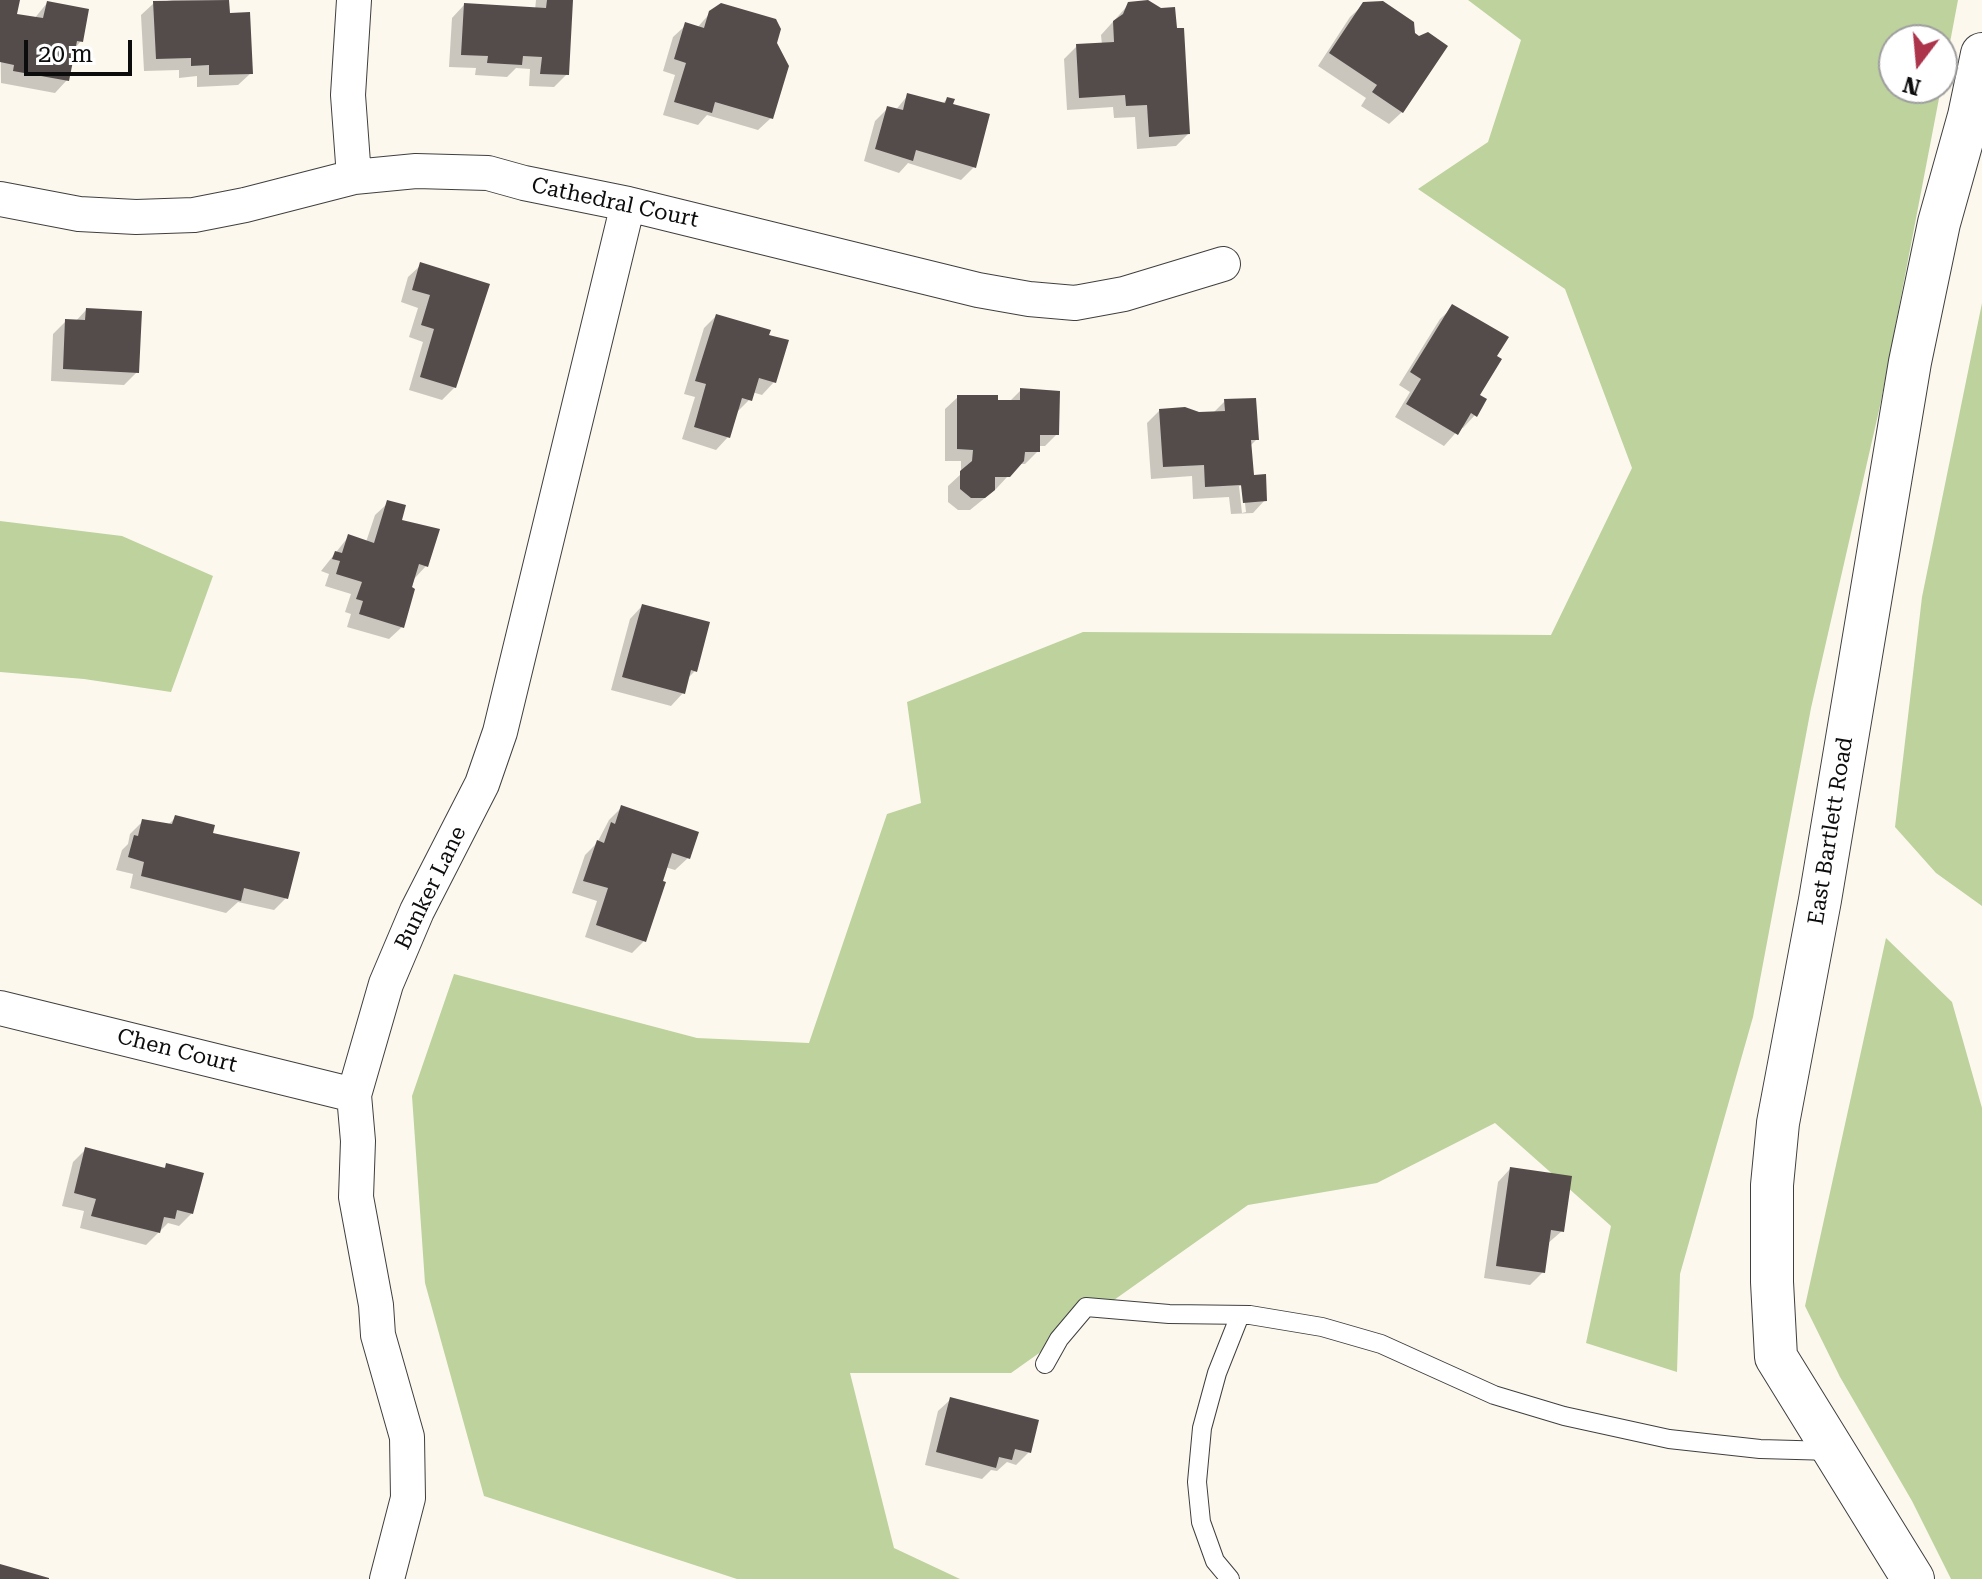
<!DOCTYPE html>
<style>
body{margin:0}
#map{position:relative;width:1982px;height:1579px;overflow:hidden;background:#fdf8ee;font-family:"Roboto Serif",serif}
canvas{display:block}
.north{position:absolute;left:1878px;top:24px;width:80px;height:80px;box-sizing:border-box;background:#fff;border:2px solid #9e9e9e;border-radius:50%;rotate:196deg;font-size:22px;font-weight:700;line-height:32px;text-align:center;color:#0c0c0c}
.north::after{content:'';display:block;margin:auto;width:28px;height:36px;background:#ac354c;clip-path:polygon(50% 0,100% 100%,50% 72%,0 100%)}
.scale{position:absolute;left:24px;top:40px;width:108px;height:36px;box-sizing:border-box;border:4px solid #0c0c0c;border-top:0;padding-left:10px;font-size:24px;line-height:28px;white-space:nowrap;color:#0c0c0c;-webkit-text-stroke:6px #fff;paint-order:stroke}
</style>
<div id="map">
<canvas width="1982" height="1579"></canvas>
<div class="north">N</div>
<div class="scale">20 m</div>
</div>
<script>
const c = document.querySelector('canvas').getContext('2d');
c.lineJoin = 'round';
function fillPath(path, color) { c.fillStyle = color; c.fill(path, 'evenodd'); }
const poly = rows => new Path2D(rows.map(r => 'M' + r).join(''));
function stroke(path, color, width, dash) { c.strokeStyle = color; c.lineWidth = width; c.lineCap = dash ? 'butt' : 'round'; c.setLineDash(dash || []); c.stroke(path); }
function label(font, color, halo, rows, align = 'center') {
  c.font = font + ' "Roboto Serif",serif'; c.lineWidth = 8; c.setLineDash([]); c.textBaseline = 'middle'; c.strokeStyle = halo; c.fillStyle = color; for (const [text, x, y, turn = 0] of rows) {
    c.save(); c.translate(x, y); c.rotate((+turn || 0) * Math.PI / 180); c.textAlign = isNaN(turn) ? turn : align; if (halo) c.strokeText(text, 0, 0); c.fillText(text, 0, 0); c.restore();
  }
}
fillPath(poly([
 [1468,0,1958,0,1942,85,1942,40,1894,40,1894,88,1941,88,1880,406,1811,708,1753,1017,1680,1274,1677,1372,1586,1343,1611,1226,1495,1123,1377,1183,1248,1205,1011,1373,850,1373,894,1548,960,1579,737,1579,484,1496,425,1283,412,1096,454,974,697,1038,809,1043,887,814,921,803,907,702,1083,632,1551,635,1632,468,1565,289,1418,189,1488,142,1521,40],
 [1982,303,1982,906,1936,873,1895,827,1922,597],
 [0,521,122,536,213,576,171,692,84,679,0,672],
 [1886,938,1952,1002,1982,1108,1982,1579,1951,1579,1912,1501,1840,1377,1805,1306]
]), '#bdd29d');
fillPath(poly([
 [0,0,18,0,15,15,34,19,47,3,81,41,74,49,67,80,55,93,1,83],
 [173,0,227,0,228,15,251,73,238,85,197,87,197,76,179,78,179,70,144,71,141,15,154,3],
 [536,0,571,0,567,74,554,87,529,86,530,69,516,68,507,77,475,75,476,68,449,67,452,18,464,5,535,10],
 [1129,4,1188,134,1176,146,1137,149,1135,117,1114,118,1113,107,1067,110,1064,59,1077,46,1102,45,1101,35],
 [1364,4,1413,34,1402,112,1389,124,1361,106,1366,98,1318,66,1350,17],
 [711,12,774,43,771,118,758,130,707,115,698,125,663,115,675,75,663,71,673,37,686,25,697,28],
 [908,95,942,104,947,99,974,167,961,180,908,163,899,173,864,161,875,121,887,109,895,111],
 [421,265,488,285,455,387,442,400,409,390,423,342,409,337,418,308,401,302,408,277],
 [1453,307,1478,396,1475,415,1463,428,1461,427,1444,446,1395,417,1410,392,1399,385,1440,319],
 [86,310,137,372,124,385,51,381,53,334,66,321,75,322],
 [716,316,774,382,762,395,752,392,750,399,737,412,728,437,716,450,682,439,695,397,684,394,704,328],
 [1021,390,1057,434,1045,446,1038,446,1038,451,1025,464,1019,464,996,489,970,510,958,510,948,502,948,486,961,474,961,461,945,461,945,409,958,397,1009,402],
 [1225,401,1257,439,1250,446,1252,477,1265,500,1253,513,1231,514,1229,497,1193,499,1192,476,1151,479,1147,423,1159,411,1212,414],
 [1239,486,1243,486,1246,512,1242,513],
 [388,503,426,566,414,579,402,627,389,639,347,627,351,614,345,612,351,594,325,586,329,574,321,571,349,536,366,542,375,515],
 [642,606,695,671,687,679,683,693,671,706,611,690,630,619],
 [621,808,688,858,675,870,665,867,644,941,632,953,585,937,597,901,572,893,585,855,597,843,609,820],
 [176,817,210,835,286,898,274,910,238,902,226,913,130,888,133,874,116,870,122,850,128,844,130,834,143,821,168,825],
 [86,1149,163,1169,167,1165,192,1213,179,1226,168,1223,146,1245,80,1228,84,1211,62,1206,73,1162],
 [1510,1169,1562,1231,1547,1244,1543,1272,1530,1285,1484,1278,1498,1182],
 [951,1399,1029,1452,1016,1465,1007,1462,997,1471,991,1470,982,1479,925,1465,938,1411]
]), '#0003');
fillPath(poly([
 [0,0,20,0,17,14,43,18,47,1,89,9,83,42,77,41,69,81,13,71,14,65,0,62],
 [229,0,230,13,250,12,253,74,209,75,209,65,191,66,191,58,156,59,153,1],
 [547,0,573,0,569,75,540,74,542,57,523,56,522,65,487,63,488,56,461,55,464,3,546,8],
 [1148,0,1161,8,1175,7,1177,28,1184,28,1190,134,1149,137,1147,105,1126,106,1125,95,1079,98,1076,44,1114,42,1113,21,1123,14,1128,2],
 [1383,1,1414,22,1415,33,1419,36,1428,32,1448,46,1403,113,1372,92,1377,85,1329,53,1363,2],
 [721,3,776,19,781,29,777,43,789,66,773,119,715,102,712,113,674,102,686,63,674,59,685,22,704,28,709,11],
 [907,93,945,103,947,97,955,99,953,104,990,114,976,168,916,150,913,161,875,149,887,106,903,110],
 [420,262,490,284,456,388,420,377,434,329,421,325,430,295,412,290],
 [1452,304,1509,337,1497,356,1502,359,1480,395,1487,399,1477,417,1471,413,1458,435,1406,404,1421,379,1410,372],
 [86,308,142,311,139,373,63,369,65,319,85,320],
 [716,314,771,330,769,335,789,340,776,383,759,378,752,401,742,398,730,438,694,427,706,384,695,381],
 [1020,388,1060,391,1059,435,1040,435,1040,452,1025,452,1024,461,1010,477,995,477,995,490,985,498,971,498,960,489,960,471,972,461,973,450,957,449,957,395,998,395,998,400,1020,400],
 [1256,398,1259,440,1251,440,1254,475,1266,474,1267,501,1243,503,1241,485,1205,487,1204,465,1163,467,1159,409,1185,407,1199,412,1225,411,1224,399],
 [387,500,406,505,402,520,440,529,428,567,419,564,412,587,415,589,404,628,359,614,363,601,356,599,362,582,336,574,340,561,332,559,335,551,342,553,348,534,374,543],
 [642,604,710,622,697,672,691,670,685,694,622,677],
 [621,805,699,832,690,859,672,853,663,881,666,882,646,942,596,925,608,888,583,881,597,840,604,843,611,822,615,824],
 [175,815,215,825,213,833,300,852,288,899,244,888,241,901,141,876,144,862,128,857,134,835,138,836,142,819,172,824],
 [85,1147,165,1168,166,1163,204,1173,193,1214,177,1210,175,1219,164,1217,160,1233,91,1216,96,1199,74,1193],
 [1510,1167,1572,1176,1564,1232,1551,1230,1545,1273,1496,1266],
 [950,1397,1039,1420,1031,1453,1015,1449,1012,1460,999,1457,996,1468,936,1452],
 [0,1564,49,1578,49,1579,0,1579]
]), '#544c4a');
const service = poly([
 [1045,1364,1059,1339,1086,1307,1169,1314,1250,1315,1322,1327,1381,1344,1494,1395,1564,1416,1669,1439,1760,1449,1832,1451],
 [1230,1579,1215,1561,1201,1522,1197,1482,1202,1428,1217,1373,1240,1315]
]);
const minor = poly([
 [354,177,348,95,354,0],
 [0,199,79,214,136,217,194,215,245,205,354,177,416,171,488,173,524,183,628,204,978,290,1029,299,1075,303,1124,294,1223,264],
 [0,1008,354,1095],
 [387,1579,408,1498,407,1437,378,1335,376,1305,356,1197,358,1141,354,1095,386,984,417,911,482,784,500,732,628,204]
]);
const tertiary = poly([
 [1913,1579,1776,1357,1772,1282,1772,1185,1778,1123,1820,900,1910,362,1939,223,1969,116,1982,54]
]);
stroke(service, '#3f3f3f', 20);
stroke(minor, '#3f3f3f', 36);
stroke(tertiary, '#3f3f3f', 44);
stroke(service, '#fff', 18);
stroke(minor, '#fff', 34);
stroke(tertiary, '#fff', 42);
label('22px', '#0c0c0c', '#fff', [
 ["Cathedral Court",615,203,12],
 ["East Bartlett Road",1831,831,-81],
 ["Bunker Lane",431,888,-64],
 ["Chen Court",177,1051,14]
]);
</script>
